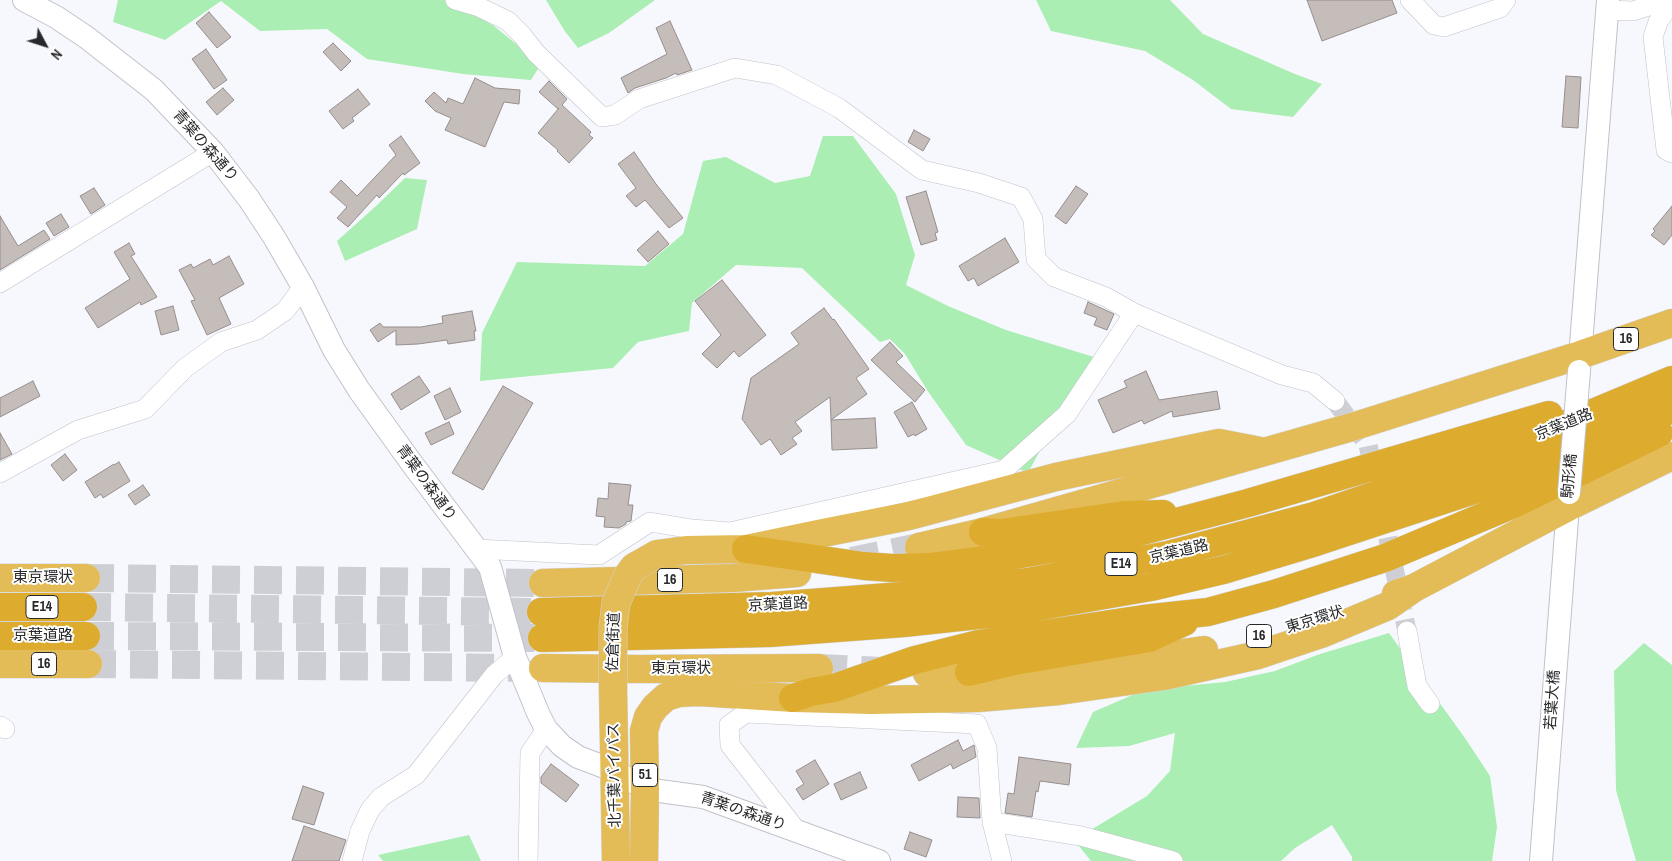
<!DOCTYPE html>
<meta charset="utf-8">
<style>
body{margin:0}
#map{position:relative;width:1672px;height:861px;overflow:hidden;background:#f7f8fe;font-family:"Archivo Narrow",sans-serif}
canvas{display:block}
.north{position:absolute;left:20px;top:20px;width:50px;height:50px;-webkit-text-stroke:4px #fff;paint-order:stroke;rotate:130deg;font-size:14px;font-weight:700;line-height:20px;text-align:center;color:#28292b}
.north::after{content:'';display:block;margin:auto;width:18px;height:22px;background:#28292b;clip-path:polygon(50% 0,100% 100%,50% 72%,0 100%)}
</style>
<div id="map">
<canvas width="1672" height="861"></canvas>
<div class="north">N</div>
</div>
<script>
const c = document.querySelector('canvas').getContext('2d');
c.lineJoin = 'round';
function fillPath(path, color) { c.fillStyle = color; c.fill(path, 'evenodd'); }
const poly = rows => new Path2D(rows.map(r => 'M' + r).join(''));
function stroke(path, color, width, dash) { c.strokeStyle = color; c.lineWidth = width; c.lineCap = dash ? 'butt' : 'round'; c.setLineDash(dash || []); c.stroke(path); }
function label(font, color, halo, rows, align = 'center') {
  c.font = font + ' "Archivo Narrow","Noto Sans JP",sans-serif'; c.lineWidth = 4; c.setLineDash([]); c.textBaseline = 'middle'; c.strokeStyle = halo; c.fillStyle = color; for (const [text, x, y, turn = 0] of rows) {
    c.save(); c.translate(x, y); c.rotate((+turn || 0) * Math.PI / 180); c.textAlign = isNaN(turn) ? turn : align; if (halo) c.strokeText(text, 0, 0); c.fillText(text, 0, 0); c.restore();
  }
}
fillPath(poly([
 [118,0,450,0,494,26,541,64,531,80,463,74,367,59,327,29,260,31,221,1,165,40,113,22],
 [546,0,655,0,609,33,578,48,564,30],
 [1036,0,1170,0,1203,34,1295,74,1322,84,1293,117,1231,109,1193,80,1145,51,1051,31],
 [823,136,853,136,896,194,915,255,906,285,948,306,1006,330,1094,357,1067,400,1028,473,966,445,927,390,905,354,890,339,880,342,802,268,736,265,692,303,689,331,638,342,613,368,480,381,482,333,517,262,645,266,683,234,703,161,726,157,775,183,810,176],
 [405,178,427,180,417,229,345,261,337,241,376,206],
 [1389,633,1465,738,1490,776,1497,827,1492,861,1352,861,1352,857,1332,825,1295,848,1281,861,1091,861,1078,845,1089,831,1147,796,1170,771,1175,733,1129,746,1076,748,1093,712,1144,690,1225,682,1275,671,1317,655],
 [1644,643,1672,665,1672,861,1636,861,1616,790,1614,671],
 [469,835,481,861,383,861,378,855]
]), '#abeeb3');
const building = poly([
 [1307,0,1392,0,1397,13,1322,41,1307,0],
 [209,12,231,37,217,48,196,23,209,12],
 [670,21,692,70,677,75,676,73,666,78,635,88,628,93,621,78,667,54,656,28,670,21],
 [333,43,351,61,341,71,323,52,333,43],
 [206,49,227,80,214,89,192,59,206,49],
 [1566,76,1581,77,1578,128,1562,127,1566,76],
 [475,78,495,88,520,90,519,104,504,102,485,147,445,130,451,118,435,111,425,101,434,92,446,103,448,98,463,104,475,78],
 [549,81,567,99,562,105,591,132,589,135,593,138,569,163,557,151,558,150,538,133,559,108,558,109,539,92,549,81],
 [223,88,234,100,217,115,206,102,223,88],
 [358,89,370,104,352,118,354,121,343,129,329,111,358,89],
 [914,130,930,139,923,151,908,142,914,130],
 [401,136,420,163,404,175,403,173,379,198,377,195,348,227,337,218,347,207,330,192,341,180,357,196,396,155,389,145,401,136],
 [634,152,656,184,683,218,669,228,645,200,636,207,626,196,636,188,618,164,634,152],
 [1076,186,1088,194,1066,224,1055,216,1076,186],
 [94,188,105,205,91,214,80,196,94,188],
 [926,191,938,232,935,233,937,240,921,245,906,197,926,191],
 [1672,206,1672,235,1664,245,1651,235,1655,231,1653,229,1672,206],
 [61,214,69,227,54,236,46,223,61,214],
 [0,216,18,246,44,230,50,239,0,270,0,216],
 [658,231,669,244,648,262,637,250,658,231],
 [1005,238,1019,262,978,286,974,278,968,281,959,266,1005,238],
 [129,243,135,254,131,256,157,297,141,305,140,302,98,328,85,308,130,279,114,252,129,243],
 [229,256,244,284,219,298,231,324,207,335,191,301,195,300,179,270,191,264,193,268,210,259,213,265,229,256],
 [722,280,766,335,739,357,734,351,717,368,702,354,721,335,695,301,722,280],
 [1088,302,1114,314,1107,330,1094,325,1097,318,1084,313,1088,302],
 [173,306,179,330,161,335,155,311,173,306],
 [824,308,833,320,834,319,869,369,856,378,867,394,831,420,830,397,795,422,802,431,792,438,797,444,781,455,770,439,761,445,742,419,751,378,799,344,791,333,824,308],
 [472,311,476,331,474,331,475,340,448,344,447,340,418,344,396,345,396,330,378,342,370,330,380,323,383,327,421,327,443,323,442,316,472,311],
 [890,342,903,356,896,362,925,390,915,402,871,360,890,342],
 [1146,371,1159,400,1217,391,1220,409,1173,417,1172,411,1144,424,1142,420,1113,433,1098,400,1127,387,1124,381,1146,371],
 [419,376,430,392,401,410,391,394,419,376],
 [33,381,40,396,0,417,0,398,33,381],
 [503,386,533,403,483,490,452,473,503,386],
 [450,388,461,412,445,420,434,396,450,388],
 [912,402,927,429,915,436,914,434,908,437,894,412,912,402],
 [875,418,877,448,832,450,831,420,875,418],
 [449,422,454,434,431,445,425,433,449,422],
 [0,433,12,454,0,460,0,433],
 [65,454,77,470,63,481,51,465,65,454],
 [119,462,130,481,103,498,101,494,95,498,85,482,114,464,114,465,119,462],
 [609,483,631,485,628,505,633,505,631,521,626,522,626,524,619,528,604,527,605,517,596,516,598,498,608,499,609,483],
 [143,485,150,495,135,505,128,495,143,485],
 [958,740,963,751,974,745,976,757,953,769,951,764,919,781,911,765,958,740],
 [1019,757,1071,764,1069,785,1040,781,1038,792,1036,791,1032,817,1005,813,1008,793,1014,794,1019,757],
 [815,760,829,784,803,800,796,789,804,784,796,771,815,760],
 [551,764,579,785,566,802,541,783,541,777,551,764],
 [860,772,867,788,841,800,834,784,860,772],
 [303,786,324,793,314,825,292,819,303,786],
 [958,797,979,798,980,818,957,817,958,797],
 [304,826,346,840,339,861,292,861,304,826],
 [910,832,932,840,926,857,904,849,910,832]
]);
fillPath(building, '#c5bdba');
stroke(building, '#968e8c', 1);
stroke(poly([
 [1335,401,1368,445,1375,478],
 [1382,510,1407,631]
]), '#cecfd4', 19, [19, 9]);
stroke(poly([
 [852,561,919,547],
 [86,578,543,583],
 [88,664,524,668],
 [819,668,883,671]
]), '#cecfd4', 28, [28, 14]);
stroke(poly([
 [83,607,541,612],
 [86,636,542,638]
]), '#cecfd4', 28, [28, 14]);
const minor = poly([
 [455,0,479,7,508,21,522,35,536,53,602,117,615,115,639,99,735,68,777,75,839,108,922,170,979,183,1021,197,1033,219,1036,259,1054,277,1106,297,1134,313,1282,375,1313,383,1335,401],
 [1410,0,1434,25,1444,27,1500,8,1506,0],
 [1672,1,1658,22,1653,37,1666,150,1672,153],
 [1607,10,1633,11,1668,0],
 [0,283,213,152],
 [0,473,78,430,145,409,185,368,221,342,257,330,285,311,303,287],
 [476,549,599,555,650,522,692,529,730,532,1004,470,1067,414,1134,313],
 [1407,631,1417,686,1430,704],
 [0,726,5,729],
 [992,822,1081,836,1173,861],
 [797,831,730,745,729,725,746,713,977,724,987,748,992,822,1002,861],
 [352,861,360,831,370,810,381,797,416,775,494,675,515,657],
 [528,861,530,753,546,729]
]);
const tertiary = poly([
 [24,0,56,17,86,37,154,90,213,152,249,199,274,237,303,287,334,350,359,390,413,465,490,567,515,657,538,713,546,729,562,746,578,757,615,771,645,789,703,797,879,861],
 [1579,370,1608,0],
 [1541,861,1569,493]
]);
const trunk = poly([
 [919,547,983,532,1352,427,1580,355,1672,323],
 [657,554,686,550,746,549,818,534,909,516,1056,477,1219,443,1260,451],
 [0,578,86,578],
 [543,583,733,578,797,573],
 [1396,594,1414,588,1568,507,1672,456],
 [0,664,88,664],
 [543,668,638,669,819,668],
 [927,673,1040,673,1204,650],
 [613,688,616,861],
 [644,861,645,789,644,731,648,717,655,707,666,697,679,693,699,692,793,698,871,700,978,698,1059,691,1164,676,1258,655,1321,634,1388,606,1414,588]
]);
const motorway = poly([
 [983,532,1001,533,1124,515,1163,514],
 [746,549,864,566,892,568,931,567,993,559,1120,537,1248,503,1549,415],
 [0,607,83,607],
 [541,612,772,606,927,594,1028,582,1168,555,1314,516,1488,457,1672,380],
 [0,636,86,636],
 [542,638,770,633,904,623,1007,612,1151,587,1223,570,1316,542,1483,487,1672,409],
 [969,672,1015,661,1149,638,1184,622],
 [793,698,811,692,834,688,915,660,978,644,1143,619,1208,612,1274,594,1385,558,1516,503,1659,433]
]);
stroke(minor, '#c1c2c9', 20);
stroke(tertiary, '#c1c2c9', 24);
stroke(trunk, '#d4d4d5', 29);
stroke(motorway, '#d4d4d5', 29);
stroke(minor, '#fff', 19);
stroke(tertiary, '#fff', 22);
stroke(trunk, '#e4bc57', 28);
stroke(motorway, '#ddab2d', 28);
const tertiaryBridge = poly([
 [1569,493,1579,371]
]);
const trunkBridge = poly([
 [613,688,613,628,616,603,628,575,634,567,657,554]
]);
stroke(tertiaryBridge, '#c1c2c9', 24, []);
stroke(trunkBridge, '#d4d4d5', 29, []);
stroke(tertiaryBridge, '#fff', 22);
stroke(trunkBridge, '#e4bc57', 28);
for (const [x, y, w] of [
 [1626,339,25],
 [1121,564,32],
 [670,580,25],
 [42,607,32],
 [1259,636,25],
 [44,664,25],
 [645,775,25]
]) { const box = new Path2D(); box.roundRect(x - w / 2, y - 11.5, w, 23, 4); c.fillStyle = '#fff'; c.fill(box); stroke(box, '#28292b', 1); }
label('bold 14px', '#28292b', null, [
 ["16",1626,339],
 ["E14",1121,564],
 ["16",670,580],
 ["E14",42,607],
 ["16",1259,636],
 ["16",44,664],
 ["51",645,775]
]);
label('15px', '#28292b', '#fff', [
 ["青葉の森通り",205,146,49],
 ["京葉道路",1564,425,-22],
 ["駒形橋",1570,476,-85],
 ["青葉の森通り",426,483,54],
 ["京葉道路",1179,552,-13],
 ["東京環状",43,578],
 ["京葉道路",778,605,-3],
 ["東京環状",1315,620,-17],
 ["京葉道路",43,636],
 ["佐倉街道",614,642,-88],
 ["東京環状",681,669],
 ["若葉大橋",1553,700,-86],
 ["北千葉バイパス",615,775,-91],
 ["青葉の森通り",743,812,19]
]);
</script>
